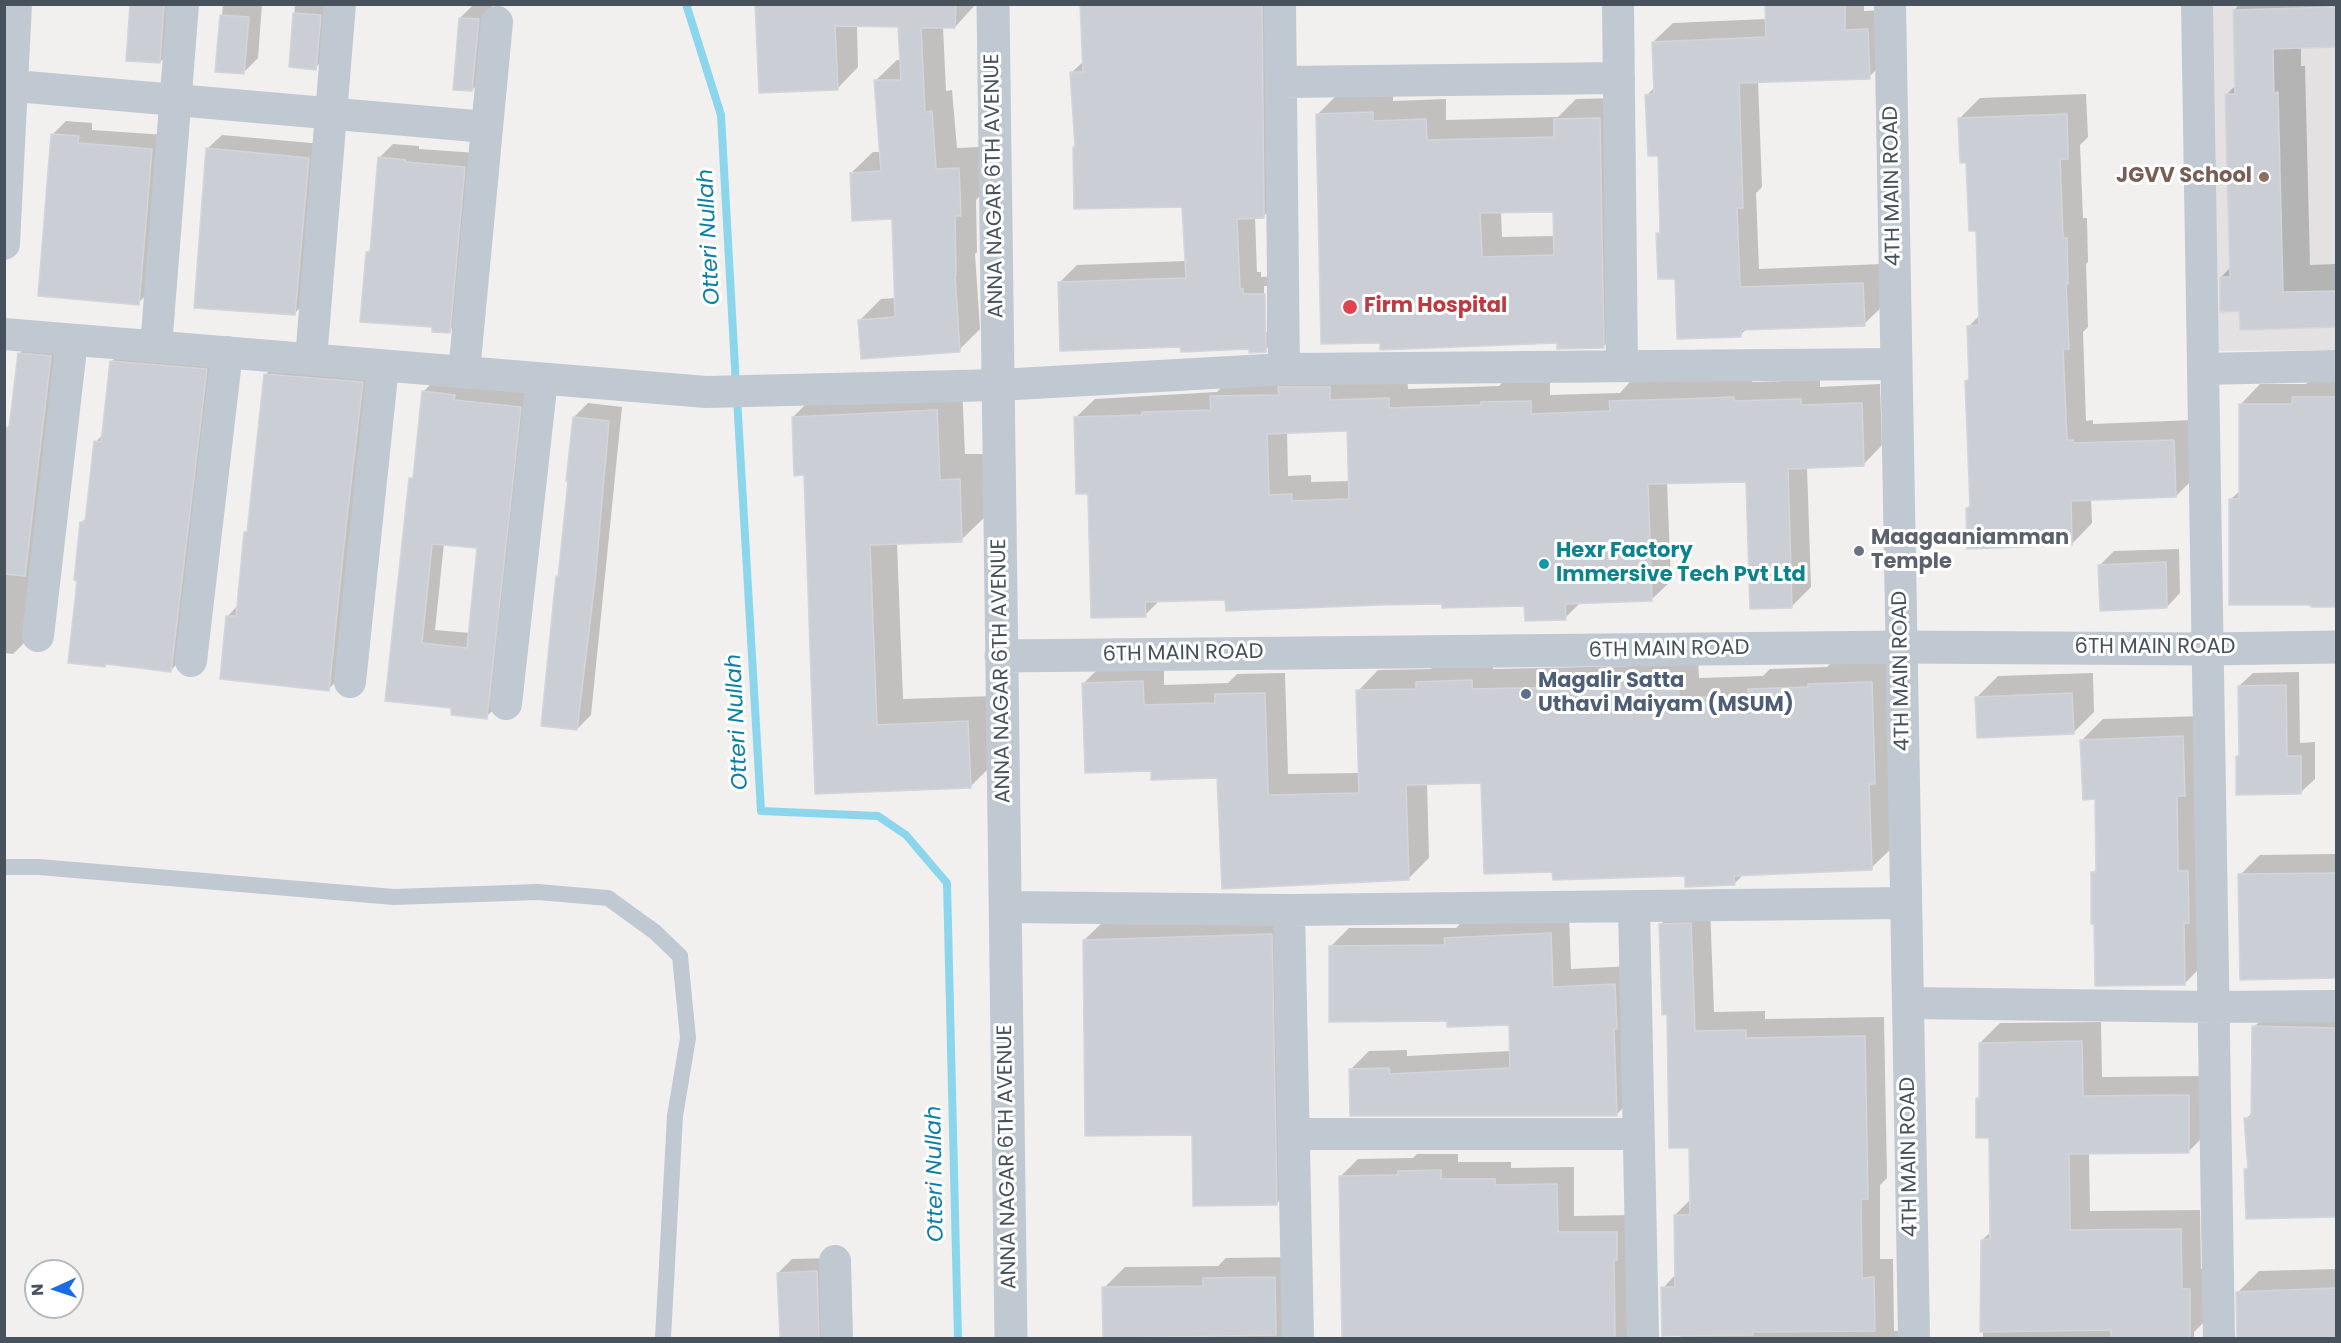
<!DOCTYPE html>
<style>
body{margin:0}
#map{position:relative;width:2341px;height:1343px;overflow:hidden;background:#f2f0ef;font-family:Poppins,sans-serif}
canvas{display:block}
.frame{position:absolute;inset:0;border:6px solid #47525d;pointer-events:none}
.north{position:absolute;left:24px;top:1259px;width:60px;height:60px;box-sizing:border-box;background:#fff;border:2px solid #b5babe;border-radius:50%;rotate:267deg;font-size:16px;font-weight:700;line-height:24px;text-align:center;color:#47525d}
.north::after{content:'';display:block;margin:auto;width:21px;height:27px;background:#196ce3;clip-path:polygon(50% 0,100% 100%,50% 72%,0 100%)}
</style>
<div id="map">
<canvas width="2341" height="1343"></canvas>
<div class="frame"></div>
<div class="north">N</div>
</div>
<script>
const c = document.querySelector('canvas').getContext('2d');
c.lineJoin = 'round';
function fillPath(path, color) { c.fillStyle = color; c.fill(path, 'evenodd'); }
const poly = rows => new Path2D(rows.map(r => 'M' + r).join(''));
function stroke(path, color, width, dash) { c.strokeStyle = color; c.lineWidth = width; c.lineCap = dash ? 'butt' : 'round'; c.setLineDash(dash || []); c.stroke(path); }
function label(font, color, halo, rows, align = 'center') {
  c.font = font + ' Poppins,sans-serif'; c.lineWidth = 6; c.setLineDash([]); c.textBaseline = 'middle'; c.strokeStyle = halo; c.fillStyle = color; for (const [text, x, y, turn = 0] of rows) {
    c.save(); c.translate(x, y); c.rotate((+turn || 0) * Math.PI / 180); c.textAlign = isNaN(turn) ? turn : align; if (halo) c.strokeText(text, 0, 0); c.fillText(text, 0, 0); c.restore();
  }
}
fillPath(poly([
 [2189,5,2336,5,2336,350,2195,351]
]), '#e3e1e1');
fillPath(poly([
 [131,4,177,4,174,48,160,62],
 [223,4,262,4,258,58,244,72,217,70],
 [295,4,334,4,329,54,315,68,291,66],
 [474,4,492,6,486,76,472,90,460,18],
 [756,4,976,4,955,27,943,27,946,91,952,90,957,148,980,147,982,193,976,200,977,252,975,254,980,329,959,350,860,320,881,299,896,298,894,218,851,173,873,152,881,152,875,81,897,60,901,60,899,26,857,25,858,67,837,89],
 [1082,4,1280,4,1281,199,1263,217,1255,217,1257,272,1261,272,1261,277,1283,276,1283,332,1265,350,1250,348,1182,346,1059,283,1077,265,1186,261,1184,206,1074,147,1076,145,1071,73,1084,61],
 [1264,286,1267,286,1267,332,1264,332],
 [1551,4,1594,4,1551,6],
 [1766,4,1864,4,1864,11,1887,10,1888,58,1869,77,1758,81,1762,187,1756,193,1759,269,1882,264,1884,305,1864,324,1748,328,1740,335,1658,234,1662,230,1659,154,1647,95,1655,87,1653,42,1673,23,1766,19],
 [2240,4,2336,4,2336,45,2301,46,2301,66,2305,66,2310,265,2336,264,2336,326,2241,310,2221,277,2231,267,2227,94,2236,85,2234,10],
 [1393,92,1393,101,1446,99,1446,120,1558,117,1576,99,1620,98,1624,326,1603,347,1558,342,1382,349,1318,114,1338,94],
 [1554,210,1555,236,1502,237,1501,211],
 [2086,94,2088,137,2080,145,2083,218,2087,218,2088,262,2086,264,2088,327,2083,332,2086,421,2093,420,2093,424,2194,420,2196,476,2176,496,2091,499,2092,523,2072,544,1967,508,1971,504,1966,381,1970,377,1969,326,1980,315,1978,229,1960,118,1980,98],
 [66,121,92,123,92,130,165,135,152,289,138,303,52,135],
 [222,135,322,144,308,300,294,314,208,148],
 [393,144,419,146,419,149,478,153,463,317,449,331,434,326,367,253,372,248,379,158],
 [33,340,64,342,27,640,13,654,4,653,4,442,6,428,12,423,19,354],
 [125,348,220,355,184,657,170,671,107,663,105,665,79,579,82,522,87,517,96,442,103,434,111,362],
 [280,360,376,368,342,675,329,689,228,616,238,605,266,374],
 [437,378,534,393,500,703,486,717,453,706,387,699,411,479,415,475,423,392],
 [444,543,478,547,470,633,435,630],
 [1231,378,1407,379,1408,389,1499,386,1502,383,1550,382,1550,395,1620,393,1630,382,1703,380,1752,379,1752,382,1820,380,1820,387,1880,384,1882,445,1863,465,1807,467,1811,587,1792,606,1748,480,1667,483,1671,581,1651,600,1581,602,1565,618,1526,604,1227,598,1160,600,1145,615,1089,492,1075,418,1095,399,1217,392],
 [1349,429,1350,481,1311,482,1311,475,1288,476,1287,432],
 [2313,378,2336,378,2336,605,2230,500,2241,490,2241,404,2260,384,2306,384],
 [962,385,965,454,985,454,988,514,961,540,897,543,903,699,994,696,996,761,970,787,817,792,806,474,793,417,819,391],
 [588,403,622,407,591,715,577,729,557,577,560,574,574,417],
 [2179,549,2180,593,2167,607,2100,565,2114,551],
 [1698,658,1699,678,1763,676,1770,669,1827,667,1830,664,1892,662,1892,848,1871,868,1744,874,1734,884,1686,874,1554,870,1483,781,1427,783,1429,858,1408,879,1219,776,1153,770,1084,683,1104,663,1164,661,1164,685,1228,683,1237,674,1285,673,1288,774,1360,773,1358,691,1378,670,1431,669,1438,661,1492,660,1493,669,1633,666],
 [2299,672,2300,743,2315,742,2315,779,2301,792,2237,757,2240,754,2239,686,2253,673],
 [2093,673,2094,712,2073,733,1977,697,1998,676],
 [2204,716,2205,963,2184,984,2096,922,2092,873,2097,868,2097,797,2082,740,2103,719],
 [2336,854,2336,977,2240,875,2260,855],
 [1680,905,1710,905,1714,1012,1765,1011,1765,1019,1884,1017,1887,1178,1880,1185,1880,1259,1893,1259,1894,1331,1898,1331,1898,1338,1681,1338,1663,1288,1676,1274,1675,1215,1691,1199,1691,1146,1668,1013,1661,924],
 [1291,915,1296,1184,1277,1203,1194,1133,1084,940,1104,921],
 [1569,915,1571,969,1633,966,1635,1096,1617,1114,1351,1069,1369,1051,1407,1050,1407,1056,1511,1051,1511,1024,1448,1019,1330,947,1349,928,1456,928,1464,920],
 [2274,1007,2336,1008,2336,1215,2246,1170,2249,1166,2246,1119,2253,1112,2254,1027],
 [2101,1022,2102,1077,2208,1076,2208,1132,2188,1152,2089,1153,2090,1211,2200,1210,2201,1269,2209,1269,2209,1317,2194,1332,2194,1338,1983,1338,1982,1240,1992,1231,1990,1136,1978,1098,1981,1095,1980,1043,2000,1023],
 [1417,1154,1458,1154,1458,1162,1511,1162,1511,1168,1574,1167,1574,1216,1633,1215,1632,1338,1343,1338,1341,1176,1358,1159,1413,1158],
 [1295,1257,1305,1338,1104,1338,1104,1288,1125,1267,1218,1266,1226,1258],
 [830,1258,827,1338,781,1338,778,1273,792,1259],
 [2336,1269,2336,1338,2238,1338,2238,1292,2259,1271]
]), '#0003');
stroke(poly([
 [686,4,721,115,736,386],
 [737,398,761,811,878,816,906,835,947,883,958,1338]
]), '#8bd6ec', 8);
const building = poly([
 [130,4,164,4,160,63,126,61,130,4],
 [755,4,956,4,955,28,921,28,925,112,932,111,936,169,959,168,961,216,955,216,956,275,955,275,960,352,861,359,858,320,895,317,892,219,852,221,850,173,881,171,874,80,901,80,898,27,835,26,838,90,759,93,755,4],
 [1080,4,1262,4,1264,218,1237,219,1240,289,1243,289,1243,294,1265,294,1266,352,1249,353,1249,349,1181,352,1180,347,1060,351,1058,282,1186,278,1182,207,1074,209,1073,147,1075,147,1070,72,1083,72,1080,4],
 [1765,4,1845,4,1845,30,1868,29,1870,79,1739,83,1743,208,1737,208,1740,287,1863,283,1865,326,1741,330,1741,337,1677,339,1675,279,1658,279,1656,233,1660,233,1658,156,1648,156,1645,95,1654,94,1652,42,1766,37,1765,4],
 [2337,7,2337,47,2273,49,2274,93,2278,92,2283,292,2337,291,2337,327,2240,330,2239,311,2220,312,2220,277,2230,277,2225,94,2235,94,2233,10,2337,7],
 [293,13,321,15,316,70,289,67,293,13],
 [220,15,249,17,244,74,215,72,220,15],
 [459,18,479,19,472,91,453,90,459,18],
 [1373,112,1373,121,1426,119,1427,140,1554,137,1554,119,1600,118,1604,348,1557,349,1557,343,1380,350,1380,343,1321,344,1316,114,1373,112],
 [1553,212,1554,255,1482,257,1480,213,1553,212],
 [2067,114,2068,159,2060,159,2063,238,2067,238,2068,284,2066,284,2069,349,2063,349,2067,440,2073,440,2074,443,2174,440,2176,497,2071,501,2072,545,1967,549,1966,508,1970,507,1965,381,1969,380,1967,326,1979,325,1976,231,1969,231,1966,163,1960,163,1958,118,2067,114],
 [51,134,79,136,78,143,152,149,139,305,38,296,51,134],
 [206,148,309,158,295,315,194,308,206,148],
 [378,157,406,160,406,162,465,167,450,333,432,332,432,327,360,322,366,252,370,252,378,157],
 [18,353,51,356,25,576,4,574,4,427,9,428,18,353],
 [110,361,207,369,171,672,106,664,105,667,68,663,77,581,74,580,80,522,85,522,94,441,101,442,110,361],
 [264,374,363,382,346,526,329,691,220,679,226,616,236,616,244,532,247,532,264,374],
 [1278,387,1330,387,1330,400,1389,398,1389,408,1481,405,1481,402,1531,401,1531,414,1610,411,1609,401,1683,399,1734,397,1734,401,1801,399,1801,405,1862,403,1864,466,1788,469,1792,608,1750,609,1746,482,1648,484,1652,601,1565,604,1566,620,1525,621,1524,606,1442,608,1442,604,1380,605,1226,611,1225,600,1145,602,1146,617,1091,618,1088,494,1076,494,1074,417,1142,415,1142,412,1211,410,1210,396,1279,395,1278,387],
 [1347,431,1349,499,1292,501,1292,494,1269,495,1267,434,1347,431],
 [422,391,455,395,454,400,521,407,487,719,451,715,451,708,385,701,409,478,413,478,422,391],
 [432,544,477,548,467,648,422,643,432,544],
 [2292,397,2336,397,2337,607,2311,607,2311,605,2229,605,2229,499,2239,499,2239,404,2292,404,2292,397],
 [937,410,940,480,960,479,962,542,870,545,877,725,968,721,971,788,815,794,804,475,794,476,792,417,937,410],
 [573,417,609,421,595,581,577,730,541,726,556,576,558,577,568,481,566,481,573,417],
 [2166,562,2167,608,2100,611,2098,565,2166,562],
 [1678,678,1679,698,1748,696,1748,689,1808,687,1808,684,1872,682,1875,784,1869,784,1872,870,1734,876,1735,885,1685,887,1685,876,1553,880,1552,872,1484,874,1481,783,1406,785,1409,880,1222,889,1217,778,1151,780,1151,771,1085,773,1082,683,1143,681,1144,705,1215,703,1215,694,1265,693,1268,794,1270,795,1359,793,1356,690,1416,689,1416,682,1472,680,1472,689,1617,686,1617,680,1678,678],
 [2286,685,2287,756,2301,756,2301,794,2236,795,2236,756,2239,756,2238,686,2286,685],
 [2072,693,2074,734,1977,738,1975,697,2072,693],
 [2183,736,2185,796,2177,796,2178,871,2188,871,2189,923,2184,923,2185,985,2095,986,2094,924,2091,924,2091,872,2096,872,2095,799,2083,800,2080,740,2183,736],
 [2337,873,2337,978,2240,980,2238,874,2337,873],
 [1691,923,1695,1031,1746,1030,1746,1038,1865,1036,1868,1199,1861,1199,1862,1278,1874,1277,1875,1331,1753,1332,1753,1335,1662,1336,1661,1287,1675,1287,1674,1215,1690,1215,1689,1148,1669,1148,1667,1014,1662,1015,1659,924,1691,923],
 [1551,933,1553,987,1615,984,1617,1029,1614,1029,1617,1116,1350,1116,1349,1069,1389,1068,1390,1074,1510,1068,1509,1025,1447,1027,1447,1021,1329,1022,1329,946,1445,945,1444,938,1551,933],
 [1272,934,1277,1205,1193,1206,1192,1135,1085,1136,1083,940,1272,934],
 [2252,1026,2337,1028,2337,1217,2246,1219,2244,1169,2248,1169,2244,1118,2251,1118,2252,1026],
 [2082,1041,2083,1096,2189,1095,2189,1153,2069,1154,2070,1230,2181,1229,2182,1289,2190,1289,2190,1338,2111,1338,2111,1330,1980,1332,1981,1240,1990,1239,1989,1138,1976,1138,1976,1098,1979,1098,1979,1043,2082,1041],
 [1441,1170,1441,1179,1495,1179,1495,1185,1557,1184,1558,1232,1617,1232,1617,1260,1614,1260,1615,1338,1342,1338,1339,1176,1398,1175,1398,1171,1441,1170],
 [817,1271,819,1338,780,1338,777,1273,817,1271],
 [1275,1277,1276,1335,1103,1338,1102,1287,1203,1286,1203,1278,1275,1277],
 [2337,1288,2337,1338,2237,1338,2236,1292,2337,1288]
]);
fillPath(building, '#cbced5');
stroke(building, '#d3d5db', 1.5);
stroke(poly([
 [4,867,39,867,394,897,538,892,608,898,655,932,680,956,688,1038,675,1116,663,1338]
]), '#c0c9d1', 16);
stroke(poly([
 [1280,4,1284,369],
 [1618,4,1622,365],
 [1890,4,1914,1338],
 [2197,4,2219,1338],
 [1281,82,1619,78],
 [4,85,486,127],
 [4,244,16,4],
 [4,334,706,392,998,385,1284,369,1896,364],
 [156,347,183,4],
 [311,359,340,4],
 [2203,369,2336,366],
 [464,372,497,22],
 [38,636,72,340],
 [191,661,227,352],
 [350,682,383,366],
 [506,704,542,379],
 [1005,907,1289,910,1906,903],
 [1634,907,1643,1338],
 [1289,910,1298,1338],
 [1908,1003,2214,1007,2336,1006],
 [1294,1134,1638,1134],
 [835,1261,837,1338]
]), '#c0c9d1', 32);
stroke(poly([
 [993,4,1011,1338],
 [1001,656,1901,647,2208,649,2336,647]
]), '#c0c9d1', 33);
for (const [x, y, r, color] of [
 [2264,177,6,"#8d6e63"],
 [1350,307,8,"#e0444e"],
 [1859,551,6,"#6b7280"],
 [1544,564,6,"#0f9aa8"],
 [1526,694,6,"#5c6f8a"]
]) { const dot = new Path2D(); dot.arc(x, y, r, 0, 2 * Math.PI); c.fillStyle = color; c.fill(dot); stroke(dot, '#fff', 2); }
label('bold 21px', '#785e54', '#fff', [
 ["JGVV School",2252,177]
], 'right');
label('21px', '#47525d', '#fff', [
 ["ANNA NAGAR 6TH AVENUE",995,186,-91],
 ["4TH MAIN ROAD",1893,186,-91],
 ["6TH MAIN ROAD",2155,648],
 ["6TH MAIN ROAD",1669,650,-1],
 ["6TH MAIN ROAD",1183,654,-1],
 ["ANNA NAGAR 6TH AVENUE",1002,671,-91],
 ["4TH MAIN ROAD",1902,671,-91],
 ["ANNA NAGAR 6TH AVENUE",1008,1157,-91],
 ["4TH MAIN ROAD",1910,1157,-91]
]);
label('bold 21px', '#be3a42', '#fff', [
 ["Firm Hospital",1364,307]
], 'left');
label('bold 21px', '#5b616d', '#fff', [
 ["Maagaaniamman",1871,539],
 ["Temple",1871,563]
], 'left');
label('bold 21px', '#0d838f', '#fff', [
 ["Hexr Factory",1556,552],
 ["Immersive Tech Pvt Ltd",1556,576]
], 'left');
label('bold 21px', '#4e5e75', '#fff', [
 ["Magalir Satta",1538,682],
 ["Uthavi Maiyam (MSUM)",1538,706]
], 'left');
label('italic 22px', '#0c80a4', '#fff', [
 ["Otteri Nullah",710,237,-93],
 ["Otteri Nullah",738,722,-93],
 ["Otteri Nullah",936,1174,-91]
]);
</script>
